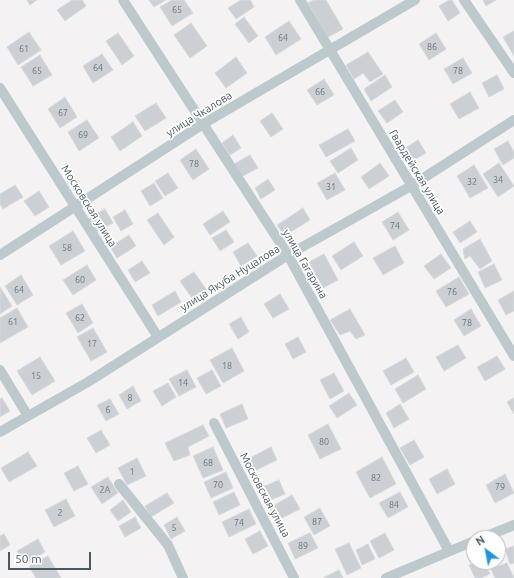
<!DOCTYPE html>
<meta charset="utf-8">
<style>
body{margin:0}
#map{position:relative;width:514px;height:578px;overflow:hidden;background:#f4f2f3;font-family:Ubuntu,sans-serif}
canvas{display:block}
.north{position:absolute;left:466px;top:530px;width:40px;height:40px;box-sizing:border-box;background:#fff;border:1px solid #b7bdbf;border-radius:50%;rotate:328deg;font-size:11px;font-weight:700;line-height:16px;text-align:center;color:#4a595f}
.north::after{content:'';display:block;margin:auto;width:14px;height:18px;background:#2096e1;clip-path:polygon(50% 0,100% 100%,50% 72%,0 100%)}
.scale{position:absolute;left:8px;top:552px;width:83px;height:18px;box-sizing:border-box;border:2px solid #4a595f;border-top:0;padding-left:5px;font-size:12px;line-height:14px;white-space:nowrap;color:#4a595f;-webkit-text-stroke:3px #fff;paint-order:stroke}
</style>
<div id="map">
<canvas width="514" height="578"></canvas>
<div class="north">N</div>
<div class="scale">50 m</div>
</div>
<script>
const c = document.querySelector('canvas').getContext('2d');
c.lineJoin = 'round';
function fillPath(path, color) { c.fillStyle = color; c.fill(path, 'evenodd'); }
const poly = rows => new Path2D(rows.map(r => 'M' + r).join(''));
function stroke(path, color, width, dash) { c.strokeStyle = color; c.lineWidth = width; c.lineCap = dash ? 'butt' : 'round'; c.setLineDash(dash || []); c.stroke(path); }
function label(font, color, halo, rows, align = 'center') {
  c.font = font + ' Ubuntu,sans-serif'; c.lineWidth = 3.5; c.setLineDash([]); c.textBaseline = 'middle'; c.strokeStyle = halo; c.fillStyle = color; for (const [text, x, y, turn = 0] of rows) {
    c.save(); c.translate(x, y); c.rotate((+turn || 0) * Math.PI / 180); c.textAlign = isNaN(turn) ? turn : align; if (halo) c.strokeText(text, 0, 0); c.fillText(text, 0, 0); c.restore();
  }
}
const building = poly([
 [27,0,37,0,30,5,27,0],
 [72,0,82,0,86,6,65,21,57,10,72,0],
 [149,0,166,0,154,7,149,0],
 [172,0,184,0,193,13,172,26,160,7,172,0],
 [241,0,250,0,254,7,236,19,228,8,241,0],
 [314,0,326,0,343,29,328,37,308,3,314,0],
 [449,0,452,0,460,13,448,21,439,6,449,0],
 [483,0,496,0,486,6,483,0],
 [244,17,258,36,249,43,235,24,244,17],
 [289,21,301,39,276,55,265,37,289,21],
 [191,23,207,46,190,58,174,35,191,23],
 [514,31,514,56,503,37,514,31],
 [29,32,41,50,18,65,7,47,29,32],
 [118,33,134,56,122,65,106,41,118,33],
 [436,33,446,49,429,60,419,44,436,33],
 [368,52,383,74,370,82,363,73,354,79,346,65,368,52],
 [102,54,113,70,93,83,83,66,102,54],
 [40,55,52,75,33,86,21,67,40,55],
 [236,57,247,73,226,88,215,73,236,57],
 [463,58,472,73,453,84,444,69,463,58],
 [385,75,392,87,371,101,364,89,385,75],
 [497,75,504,89,489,97,482,83,497,75],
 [324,79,334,95,317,105,307,90,324,79],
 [470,92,479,108,459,119,450,104,470,92],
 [65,97,77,117,60,128,48,109,65,97],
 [395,100,403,112,387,123,378,111,395,100],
 [156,103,166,118,145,131,135,116,156,103],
 [272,113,283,129,271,137,260,121,272,113],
 [87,120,99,138,79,151,68,132,87,120],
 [133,122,142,136,120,151,111,137,133,122],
 [348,129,355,141,326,157,319,145,348,129],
 [233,135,241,148,230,155,222,143,233,135],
 [418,140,426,153,412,161,404,149,418,140],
 [508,141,514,152,514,158,503,165,494,149,508,141],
 [351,148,358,160,338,173,330,161,351,148],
 [196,149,209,169,193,180,180,160,196,149],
 [250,155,258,168,241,177,234,164,250,155],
 [380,163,389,176,369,189,361,177,380,163],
 [499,163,514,186,498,197,483,174,499,163],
 [474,165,488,188,470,198,457,176,474,165],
 [168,173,178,188,165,196,155,181,168,173],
 [335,173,345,190,327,200,317,183,335,173],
 [268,179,275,190,261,199,255,188,268,179],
 [154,183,163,198,150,206,141,191,154,183],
 [15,185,23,197,3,209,0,204,0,194,15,185],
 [39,191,49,207,35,216,24,201,39,191],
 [303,208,310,220,284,236,277,225,303,208],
 [105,209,113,223,97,232,89,218,105,209],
 [125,210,133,224,121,231,113,217,125,210],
 [223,211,230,222,210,235,203,224,223,211],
 [398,212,409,230,393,240,382,222,398,212],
 [158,213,174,237,164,245,147,220,158,213],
 [470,221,477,232,460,243,453,232,470,221],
 [226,230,234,242,220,251,212,238,226,230],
 [73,231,85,251,61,265,49,246,73,231],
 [129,235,136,246,117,258,110,247,129,235],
 [480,239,492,261,480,269,470,256,465,259,463,249,480,239],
 [354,242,363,256,341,270,332,256,354,242],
 [248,243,257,256,241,266,233,252,248,243],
 [395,246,404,263,383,275,373,258,395,246],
 [324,254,338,280,323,288,309,262,324,254],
 [441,254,451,268,434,279,424,266,441,254],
 [142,261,150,273,135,282,128,270,142,261],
 [494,264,502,280,485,288,478,272,494,264],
 [87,265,96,280,73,295,63,280,87,265],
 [194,272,208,292,194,301,180,281,194,272],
 [21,275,33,295,17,305,5,286,21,275],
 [459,277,469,294,446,307,436,291,459,277],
 [0,287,12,306,0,314,0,287],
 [175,291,181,302,158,316,152,305,175,291],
 [514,291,514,311,506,315,498,300,514,291],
 [280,294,289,309,273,318,264,304,280,294],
 [82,304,93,323,78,333,66,313,82,304],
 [17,308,28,327,0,343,0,318,17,308],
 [350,309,365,335,356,339,350,331,340,335,330,320,350,309],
 [471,309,481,326,464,336,454,320,471,309],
 [241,317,249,332,238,339,229,324,241,317],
 [93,328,107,352,91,361,77,337,93,328],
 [298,337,306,352,293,359,285,344,298,337],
 [458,345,466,358,444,371,436,357,458,345],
 [232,348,244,371,223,383,210,360,232,348],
 [497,356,505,369,485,381,477,367,497,356],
 [40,357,55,381,32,395,17,371,40,357],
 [406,358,414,372,391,385,383,371,406,358],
 [187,370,196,387,179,396,169,379,187,370],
 [212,370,221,386,206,394,197,378,212,370],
 [334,373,344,391,330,399,320,380,334,373],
 [418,375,426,389,403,403,395,389,418,375],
 [168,383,176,397,162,406,153,391,168,383],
 [133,386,141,401,127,409,119,395,133,386],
 [349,393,357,405,337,418,329,406,349,393],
 [2,398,10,411,0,417,0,399,2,398],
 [514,398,514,414,507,402,514,398],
 [110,399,119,414,106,421,97,405,110,399],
 [242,404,248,419,226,428,220,414,242,404],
 [400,404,409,419,394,428,386,413,400,404],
 [328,424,341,449,320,459,308,435,328,424],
 [203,425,209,436,188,447,190,455,174,461,165,443,203,425],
 [101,430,110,445,96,453,87,438,101,430],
 [414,440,424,457,410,465,400,448,414,440],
 [213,447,223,470,203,478,193,456,213,447],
 [271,447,277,460,250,473,244,461,271,447],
 [28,452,37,466,9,482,1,468,28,452],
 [382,457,396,484,370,498,356,472,382,457],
 [137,458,146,476,127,485,118,468,137,458],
 [78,466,88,484,74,491,64,473,78,466],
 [447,469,455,484,437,494,429,479,447,469],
 [226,472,233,488,211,498,204,482,226,472],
 [505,474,514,493,495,503,486,485,505,474],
 [108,477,118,493,102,504,91,487,108,477],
 [279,480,285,494,266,502,260,488,279,480],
 [234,492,240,505,219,515,213,502,234,492],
 [400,492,408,507,388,518,379,503,400,492],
 [167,493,174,503,151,517,145,506,167,493],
 [292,495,300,509,276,521,269,508,292,495],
 [66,499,75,516,54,527,45,510,66,499],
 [123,500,131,512,118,521,110,510,123,500],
 [320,508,330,526,314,535,304,517,320,508],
 [249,509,256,524,229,537,222,522,249,509],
 [135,517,141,528,125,537,119,526,135,517],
 [177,517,185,531,171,539,164,525,177,517],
 [260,531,268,546,253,554,245,539,260,531],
 [310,533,318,548,295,559,288,543,310,533],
 [385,533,394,550,379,558,370,541,385,533],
 [4,534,10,545,0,551,0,536,4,534],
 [38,539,45,552,25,564,17,551,38,539],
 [349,543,361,568,347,575,335,549,349,543],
 [368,544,375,559,362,565,356,550,368,544],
 [514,546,514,563,510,564,505,549,514,546],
 [48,556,61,578,36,578,29,566,48,556],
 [476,562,484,562,490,574,481,578,475,578,469,565,476,562],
 [507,563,514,578,495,578,491,569,507,563],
 [339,570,343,578,323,578,339,570]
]);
fillPath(building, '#ccd0d4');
stroke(building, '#d6dadd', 1);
stroke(poly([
 [123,0,288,255,449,551],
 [300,0,514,356],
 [464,0,514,73],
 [0,88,158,337],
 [0,255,203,124,415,0],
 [0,370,28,416],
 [214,423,294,578],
 [0,432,88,382,288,255,411,186,514,120],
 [119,484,168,545,183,578],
 [482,538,514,525],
 [386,578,474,541]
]), '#bec9ce', 10);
label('9px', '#6a777c', null, [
 ["65",177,10],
 ["64",283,38],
 ["86",432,47],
 ["61",24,49],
 ["64",98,68],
 ["65",37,71],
 ["78",458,71],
 ["66",320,92],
 ["67",63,113],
 ["69",83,135],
 ["78",194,164],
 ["34",498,180],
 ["32",472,182],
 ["31",331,187],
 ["74",395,226],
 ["58",67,248],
 ["60",80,280],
 ["64",19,290],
 ["76",452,292],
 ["62",80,318],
 ["61",13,322],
 ["78",467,323],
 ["17",92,344],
 ["18",227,366],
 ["15",36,376],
 ["14",183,383],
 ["8",130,398],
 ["6",108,410],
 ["80",324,442],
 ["68",208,463],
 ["1",132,472],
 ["82",376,478],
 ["70",218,485],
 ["79",500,487],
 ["2А",105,490],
 ["84",394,505],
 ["2",60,513],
 ["87",317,522],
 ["74",239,523],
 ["5",174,528],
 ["89",303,546]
]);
label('11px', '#4a595f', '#fff', [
 ["улица Чкалова",199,114,-32],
 ["Гвардейская улица",417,172,59],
 ["Московская улица",89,206,58],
 ["улица Гагарина",305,264,60],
 ["улица Якуба Нуцалова",230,278,-32],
 ["Московская улица",265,495,62]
]);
</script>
